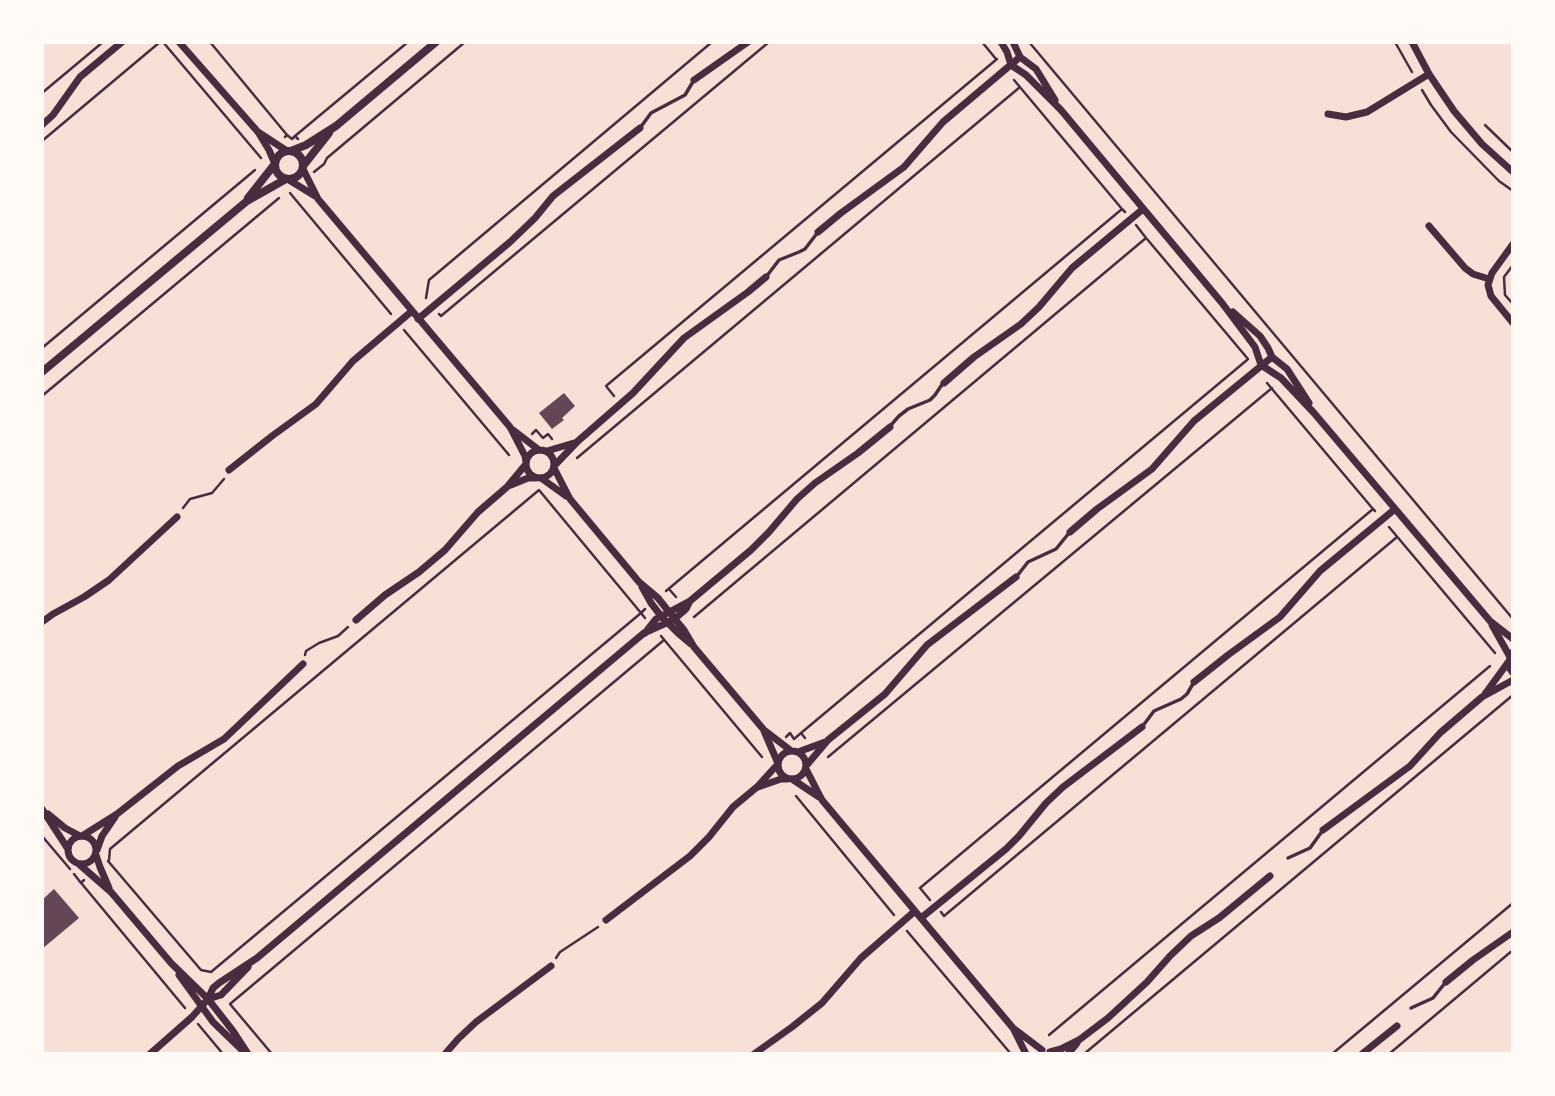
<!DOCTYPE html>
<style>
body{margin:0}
#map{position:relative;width:1555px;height:1096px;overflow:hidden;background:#f7e1d7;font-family:"Work Sans",sans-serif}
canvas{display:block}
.frame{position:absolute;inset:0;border:44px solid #fffaf5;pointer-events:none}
</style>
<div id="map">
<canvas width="1555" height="1096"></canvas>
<div class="frame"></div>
</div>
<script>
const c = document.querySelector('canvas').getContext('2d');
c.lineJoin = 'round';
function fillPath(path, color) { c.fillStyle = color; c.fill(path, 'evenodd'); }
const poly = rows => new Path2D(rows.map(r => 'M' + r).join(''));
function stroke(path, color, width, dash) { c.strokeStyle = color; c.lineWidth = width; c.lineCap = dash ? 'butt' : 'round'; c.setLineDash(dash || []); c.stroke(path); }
fillPath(poly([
 [564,393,575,406,562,418,564,420,552,429,539,413],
 [54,889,79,918,42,949,42,900]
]), '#644757');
stroke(poly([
 [163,42,261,158],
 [210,42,287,135],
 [982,42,996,59],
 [1029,42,1513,619],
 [1395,42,1412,72],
 [1014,80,1122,209],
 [1422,90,1431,105,1451,132,1499,181,1513,191],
 [42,93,103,42],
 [1485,125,1513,152],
 [295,136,408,42],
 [285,137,287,135,292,139,295,136,298,139],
 [42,141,160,42],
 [314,172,324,164,327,158,465,42],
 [290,193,391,314],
 [1147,239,1248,359],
 [1513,265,1504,277,1505,295,1513,304],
 [426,298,429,280,712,42],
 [439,314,441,316,769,42],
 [404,330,509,455],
 [42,348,255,170],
 [1267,383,1373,509],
 [42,396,279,198],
 [614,396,606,386,997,59],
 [532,434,536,430,543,438,548,434,552,439],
 [577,458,1020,87],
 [183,508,190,499,212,493,224,479],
 [1389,527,1495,653],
 [669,589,676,597],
 [666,591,1122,209,1125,212],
 [694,617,1146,238,1136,225],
 [661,636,762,757],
 [305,655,306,651,319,643,338,636,348,627],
 [786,737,790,733,794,739,801,733],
 [805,738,801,733,1247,360],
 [828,757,1272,388],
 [796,796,894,915],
 [42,836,70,869],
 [109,860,110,849,539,490,641,613,645,609],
 [108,861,201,970,211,972,641,613,645,618],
 [74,874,81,883,84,880],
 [82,884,185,1008],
 [930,900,920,888,1373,509,1375,511],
 [941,912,944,916,1397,537],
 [907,931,1011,1054],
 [556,958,560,952,598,927],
 [198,1024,223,1054],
 [1049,1035,1490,666],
 [272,1054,230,1004,664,640],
 [1084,1054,1513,695],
 [1332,1054,1513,903],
 [1389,1054,1513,950]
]), '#4a2c40', 2.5);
stroke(poly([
 [640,128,651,113,685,95,694,80],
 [766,277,779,260,799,252,805,249,818,232],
 [891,425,899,416,908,409,930,400,935,395,943,383],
 [1017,576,1028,562,1056,549,1069,533],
 [1142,727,1154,711,1181,699,1187,694,1194,682],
 [1288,858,1310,848,1323,830],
 [1411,1008,1433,998,1445,983]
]), '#4a2c40', 3.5);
stroke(poly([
 [179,42,258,132,269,150,275,164],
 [1001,42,1007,52,1011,65,1026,75,1061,110,1222,303,1255,347,1261,365,1281,378,1314,413,1490,621,1513,639],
 [1013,42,1020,57,1036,69,1055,100],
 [1412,42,1429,74,1454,111,1482,144,1513,172],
 [694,80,748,42],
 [1328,114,1346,117,1367,112,1429,74],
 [42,125,53,115,80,77,122,42],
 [258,132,287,151],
 [303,169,318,199,510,427,525,456,526,462],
 [289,180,315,196],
 [1429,226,1465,268,1473,274,1489,279],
 [818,232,841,213,904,167,943,122,1020,57],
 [1513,244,1492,273,1488,285,1491,296,1513,323],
 [1233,312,1260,336,1268,348,1272,357,1287,369,1309,403],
 [418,319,510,242,535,218,553,196,640,128],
 [944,383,974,357,1021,324,1039,307,1072,268,1143,209],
 [513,430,539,450],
 '526 464a14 14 0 1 1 28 0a14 14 0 1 1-28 0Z',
 [547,451,574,443],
 [555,465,578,441,633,393,684,338,748,292,766,277],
 [554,468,570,499,639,582,658,598,669,612,684,630,694,647,764,730,790,750],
 [229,470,272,436,316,404,353,361,412,311],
 [541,478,566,496],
 [511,485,528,478,536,478],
 [1070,532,1097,509,1152,469,1194,421,1272,357],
 [642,587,651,603,661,616,678,633,691,644],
 [356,620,385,595,419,572,445,550,478,512,507,487,526,464],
 [42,622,53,614,84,597,109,580,177,517],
 [1492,625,1510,657],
 [645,633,656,619,690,601,751,550,769,532,797,499,815,483,858,453,890,427],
 [1513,652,1509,661,1510,669,1513,673],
 [1194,682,1228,655,1280,617,1320,571,1395,509],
 [1485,694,1509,661],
 [764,731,777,761],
 '778 765a14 14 0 1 1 28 0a14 14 0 1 1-28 0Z',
 [798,752,825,742],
 [806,766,828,740,885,694,927,645,1016,577],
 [806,769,822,800,1013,1028,1042,1050],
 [792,779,819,797],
 [758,787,781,779,787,779],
 [42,809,68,849],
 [48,814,65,828,80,836],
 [1323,830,1410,766,1440,733,1482,697,1513,680],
 '68 850a14 14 0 1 1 28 0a14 14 0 1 1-28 0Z',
 [82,836,117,814,178,766,224,739,303,664],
 [97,850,102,836,115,817],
 [96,855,100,867,109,888],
 [80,865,111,892,171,963,208,999,233,1031,248,1054],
 [921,918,1006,849,1019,836,1046,803,1063,787,1142,727],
 [606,920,690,856,709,837,733,807,757,787,777,765],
 [179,975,213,1022,243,1051],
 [1446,982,1473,960,1513,932],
 [208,999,221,995,248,967],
 [1014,1030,1026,1054],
 [1050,1052,1061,1049,1079,1040,1108,1018,1147,982,1170,956,1191,936,1219,918,1270,876],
 [150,1054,192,1017,208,999,213,988,219,983,257,958,644,633,673,620,686,609,690,601],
 [445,1054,458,1039,476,1022,551,966],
 [754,1054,792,1027,822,1003,861,958,915,911],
 [1068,1054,1077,1043],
 [1362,1054,1397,1026]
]), '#4a2c40', 7);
stroke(poly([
 '275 165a14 14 0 1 1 28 0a14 14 0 1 1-28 0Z',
 [291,151,306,145,336,126,436,42],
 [303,166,329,133],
 [248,198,274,165],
 [42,372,247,201,286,179]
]), '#4a2c40', 8);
</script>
